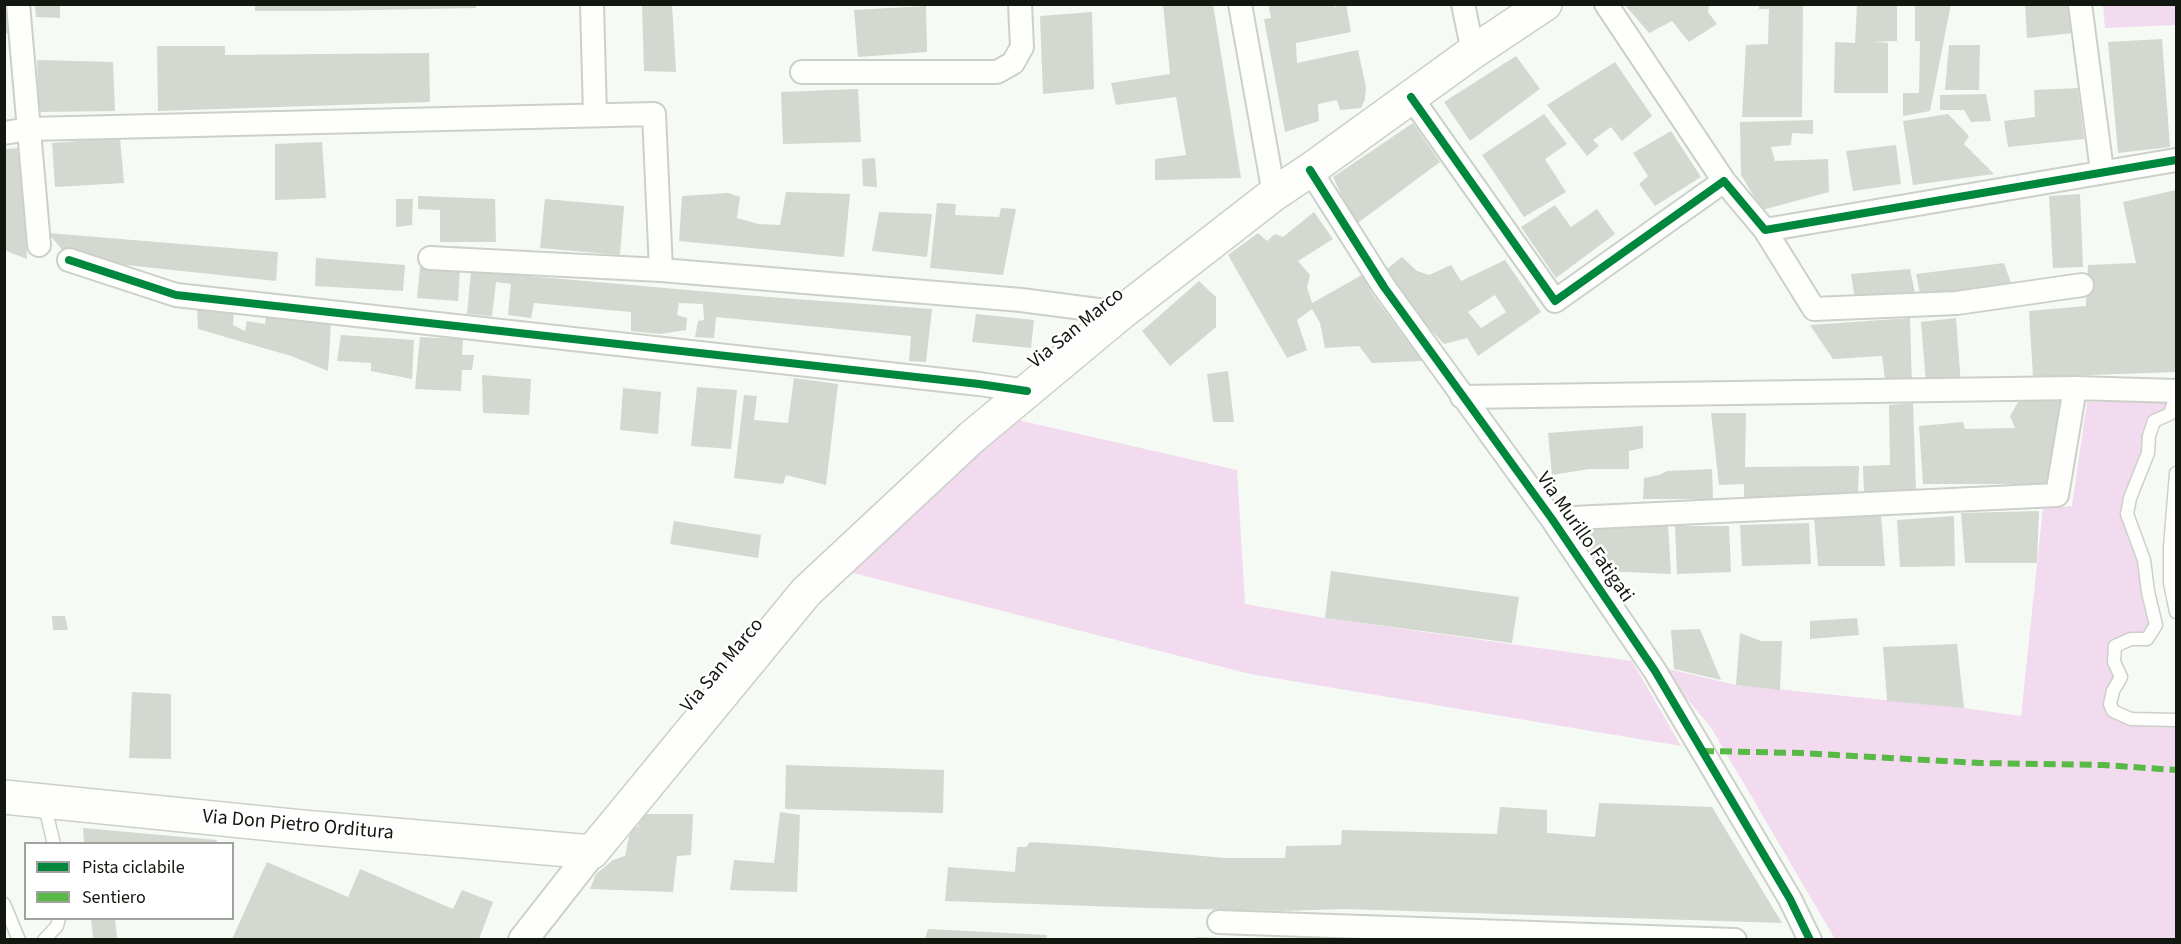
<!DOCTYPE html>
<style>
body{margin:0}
#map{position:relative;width:2181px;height:944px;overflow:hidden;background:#f6faf4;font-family:"Source Sans 3",sans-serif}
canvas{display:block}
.frame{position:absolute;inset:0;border:6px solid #12170f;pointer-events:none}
.legend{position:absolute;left:24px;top:842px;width:210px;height:78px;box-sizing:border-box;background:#fff;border:2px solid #a0a29f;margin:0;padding:8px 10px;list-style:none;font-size:18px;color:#12170f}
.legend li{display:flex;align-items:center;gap:12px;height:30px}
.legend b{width:30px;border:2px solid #a0a29f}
</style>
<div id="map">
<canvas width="2181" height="944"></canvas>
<div class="frame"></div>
<ul class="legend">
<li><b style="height:8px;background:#00873e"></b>Pista ciclabile</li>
<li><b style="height:8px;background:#58b947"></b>Sentiero</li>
</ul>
</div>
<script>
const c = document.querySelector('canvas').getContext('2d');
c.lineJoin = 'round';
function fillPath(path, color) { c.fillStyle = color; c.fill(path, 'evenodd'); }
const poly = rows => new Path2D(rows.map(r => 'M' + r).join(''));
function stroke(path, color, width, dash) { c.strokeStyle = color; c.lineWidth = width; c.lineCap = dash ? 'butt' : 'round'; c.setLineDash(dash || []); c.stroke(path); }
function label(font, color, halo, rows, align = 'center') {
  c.font = font + ' "Source Sans 3",sans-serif'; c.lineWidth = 5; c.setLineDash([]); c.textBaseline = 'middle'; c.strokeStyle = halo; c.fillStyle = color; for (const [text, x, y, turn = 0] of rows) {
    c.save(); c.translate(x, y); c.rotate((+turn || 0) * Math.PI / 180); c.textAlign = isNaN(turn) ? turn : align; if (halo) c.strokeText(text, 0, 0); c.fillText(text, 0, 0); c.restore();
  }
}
fillPath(poly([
 [2103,5,2176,5,2176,25,2105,28],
 [2174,401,2154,421,2130,498,2156,625,2147,639,2115,646,2121,677,2114,711,2176,720,2176,939,1835,939,1710,726,1660,667,1736,685,1964,708,2021,716,2043,508,2072,506,2087,402],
 [1018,420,1237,470,1245,604,1325,618,1632,661,1681,746,1250,674,853,573,899,524,977,451]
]), '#f2dbef');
fillPath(poly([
 [4,4,7,4,14,32,4,34],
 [35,4,60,4,60,18,36,17],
 [255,4,476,4,476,8,325,11,255,11],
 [642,4,672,4,676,72,644,71],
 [1163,4,1213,4,1241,178,1155,180,1155,159,1186,155,1176,97,1116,105,1111,83,1170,74],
 [1268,4,1333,4,1334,7,1346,4,1351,32,1296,43,1297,63,1358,50,1366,87,1365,99,1361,108,1340,110,1337,100,1318,104,1319,121,1285,132,1264,19,1271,18],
 [1624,4,1709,4,1708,12,1717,24,1689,42,1672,21,1649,33],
 [1857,4,1897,4,1897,41,1874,42,1888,43,1888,93,1834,93,1835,42,1855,43],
 [1915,4,1951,4,1930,111,1903,116,1903,93,1919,93,1920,41,1915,41],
 [2025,4,2080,4,2083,32,2027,38],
 [1759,5,1803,5,1802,117,1742,117,1746,45,1768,44,1769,9,1759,9],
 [926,6,927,52,858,57,854,10],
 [1092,12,1094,89,1043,94,1040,16],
 [2162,39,2170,147,2118,153,2108,42],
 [1949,45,1980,45,1979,90,1945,90],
 [157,46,225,46,225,55,429,53,430,102,158,111],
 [1516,56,1540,89,1470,141,1444,102],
 [37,60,113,62,115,111,39,112],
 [1615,62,1652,116,1622,141,1611,127,1593,140,1599,146,1587,156,1547,105],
 [2078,88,2084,139,2008,147,2004,121,2035,117,2034,90],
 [858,89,861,142,783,144,781,92],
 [1986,94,1991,121,1971,122,1964,110,1940,110,1940,95],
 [1544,114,1567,144,1545,159,1566,192,1524,217,1482,155],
 [1948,114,1969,136,1964,144,1994,174,1913,185,1903,121],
 [1813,120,1813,134,1792,133,1791,145,1771,147,1775,161,1828,159,1829,192,1762,210,1741,175,1740,122],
 [1413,123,1440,162,1355,225,1333,177],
 [1671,131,1701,177,1655,206,1639,184,1648,176,1633,153],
 [120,138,124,183,55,187,52,143],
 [322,142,326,198,275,200,275,144],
 [1896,145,1901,184,1853,191,1846,151],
 [20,148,27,259,4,250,4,149],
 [875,158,877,187,863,186,862,159],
 [2176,190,2176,372,2033,377,2029,311,2086,306,2088,265,2136,263,2123,202],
 [786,192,850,194,844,257,679,241,682,196,728,193,740,197,737,218,758,224,780,225],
 [2080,194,2083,267,2053,268,2049,196],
 [418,196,495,199,496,242,440,242,440,210,418,209],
 [396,199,413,199,412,225,396,227],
 [545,199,624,206,620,255,540,248],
 [937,203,956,204,955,215,999,217,1001,208,1016,209,1003,275,930,268],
 [1555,205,1571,227,1597,209,1615,234,1556,278,1521,227],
 [879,212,932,214,927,257,872,251],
 [1314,212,1333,239,1298,261,1310,275,1307,287,1312,303,1362,275,1373,295,1422,361,1372,363,1359,346,1325,348,1320,323,1312,309,1297,320,1307,350,1287,358,1228,255,1258,233,1267,241,1275,234,1283,237],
 [48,233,278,252,276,281,98,262,64,252],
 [1402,257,1417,271,1429,275,1451,265,1461,281,1505,260,1541,312,1478,356,1467,338,1444,344,1420,318,1383,272],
 [1495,295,1506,312,1481,328,1468,312],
 [316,258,405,265,403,291,315,286],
 [2004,263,2011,283,1996,291,1921,299,1916,274],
 [420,267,460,270,458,301,417,298],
 [1910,269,1916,298,1855,300,1851,274],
 [471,271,768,297,932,309,926,362,909,361,911,336,716,317,714,338,695,337,698,321,704,320,703,304,679,303,677,315,687,318,686,330,660,334,631,331,631,312,534,303,531,318,508,315,511,284,496,282,492,316,467,314],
 [1199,281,1216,297,1216,327,1170,366,1142,331],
 [197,307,234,310,233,325,245,331,247,321,265,324,266,316,331,324,328,371,291,356,198,329],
 [976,314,1034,320,1031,348,972,342],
 [1910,318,1912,390,1886,387,1882,356,1833,359,1810,325],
 [1956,318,1961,385,1926,385,1921,322],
 [341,335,414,340,412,379,371,371,371,363,337,361],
 [420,337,463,339,462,355,474,355,472,370,462,370,461,391,415,389],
 [1228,371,1234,422,1213,422,1207,374],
 [482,375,531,379,529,415,483,413],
 [794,378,838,384,826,485,786,475,783,484,734,478,744,395,757,396,754,420,788,423],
 [697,387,737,390,731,449,691,446],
 [623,388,661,392,658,434,620,430],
 [2061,397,2047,484,1923,484,1919,426,1963,422,1965,429,2015,428,2010,416,2018,402],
 [1913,403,1916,491,1864,492,1863,466,1890,465,1889,405],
 [1711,413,1746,413,1745,467,1859,466,1858,492,1744,499,1744,484,1719,485],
 [1643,426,1643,448,1629,451,1629,469,1589,469,1552,475,1548,433],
 [1712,469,1713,499,1643,499,1644,478,1659,475,1667,471],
 [2039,511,2037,563,1965,563,1961,513],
 [1881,515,1885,566,1818,566,1814,517],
 [1954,516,1955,566,1900,567,1897,520],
 [674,521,761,535,758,558,670,544],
 [1809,523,1811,564,1742,566,1740,525],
 [1668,524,1671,574,1604,571,1590,552,1589,527],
 [1675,526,1729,526,1731,572,1677,574],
 [1331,571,1519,597,1512,643,1325,618],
 [52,616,65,616,68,630,53,630],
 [1857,618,1859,635,1810,639,1810,621],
 [1700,629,1721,680,1674,669,1671,630],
 [1740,633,1761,641,1782,641,1780,690,1736,685],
 [1957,644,1964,708,1887,701,1883,647],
 [132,692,171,694,171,759,129,758],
 [786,765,944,770,943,813,785,809],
 [1599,803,1712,807,1782,923,1345,909,1282,911,1150,908,945,901,948,867,1015,872,1017,847,1026,847,1030,842,1095,846,1225,858,1285,858,1286,846,1341,845,1342,830,1497,834,1500,807,1547,810,1547,833,1595,837],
 [780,812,800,815,797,892,730,890,734,860,774,863],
 [641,814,693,814,691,855,677,856,673,892,590,889,596,874,613,860,625,856,631,827,638,827],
 [83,828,217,840,216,843,84,843],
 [267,862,348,897,360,869,453,909,462,890,493,902,479,939,232,939],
 [91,918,115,918,117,939,93,939],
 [928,929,1047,935,1046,939,925,939],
 [1197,937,1224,938,1224,939,1196,939]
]), '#d3d8d0');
const service = poly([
 [2176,401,2174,401,2170,414,2154,421,2149,436,2148,453,2130,498,2127,514,2144,560,2148,592,2156,625,2147,639,2131,639,2115,646,2114,662,2121,677,2113,691,2110,704,2113,711,2131,719,2176,720],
 [2176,473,2170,547,2170,583,2176,612],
 [44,803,54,844],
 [4,904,19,940],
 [44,940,57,926,59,918]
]);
const minor = poly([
 [18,4,39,245],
 [592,4,595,115],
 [1240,4,1274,194],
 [1463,4,1473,52],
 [1606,4,1724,181],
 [2080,4,2102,171],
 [802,72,997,72,1013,63,1022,47,1020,4],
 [1411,97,1555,301,1724,181,1765,230,2176,160],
 [4,133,29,129,654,114,661,270],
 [1310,170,1384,287,1552,519,1655,671,1790,899,1810,940],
 [1765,230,1814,309,1957,303,2082,285],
 [430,258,661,270,1021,300,1121,313],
 [69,260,176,295,979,384,1027,391],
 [1462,397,2075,388,2176,391],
 [1552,519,2057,495,2075,388],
 [1219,922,1735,940]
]);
const tertiary = poly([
 [523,940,592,852]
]);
const secondary = poly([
 [4,797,302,827,592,852,806,592,972,437,1121,313,1274,194,1310,170,1473,52,1545,4]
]);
stroke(service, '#cbd0c8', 15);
stroke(minor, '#cbd0c8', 26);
stroke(tertiary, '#cbd0c8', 32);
stroke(secondary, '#cbd0c8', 36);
stroke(service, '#fefefd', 12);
stroke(minor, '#fefefd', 22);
stroke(tertiary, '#fefefd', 28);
stroke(secondary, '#fefefd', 33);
stroke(poly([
 [1702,751,1800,753,1980,763,2103,765,2176,770]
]), '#58b947', 6, [12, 6]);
stroke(poly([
 [1411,97,1555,301,1724,181,1765,230,2176,160],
 [1310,170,1384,287,1552,519,1655,671,1790,899,1810,940],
 [69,260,176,295,979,384,1027,391]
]), '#00873e', 8);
label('20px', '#12170f', '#fff', [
 ["Via San Marco",1077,329,-39],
 ["Via Murillo Fatigati",1584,538,55],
 ["Via San Marco",723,666,-50],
 ["Via Don Pietro Orditura",298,826,5]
]);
</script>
